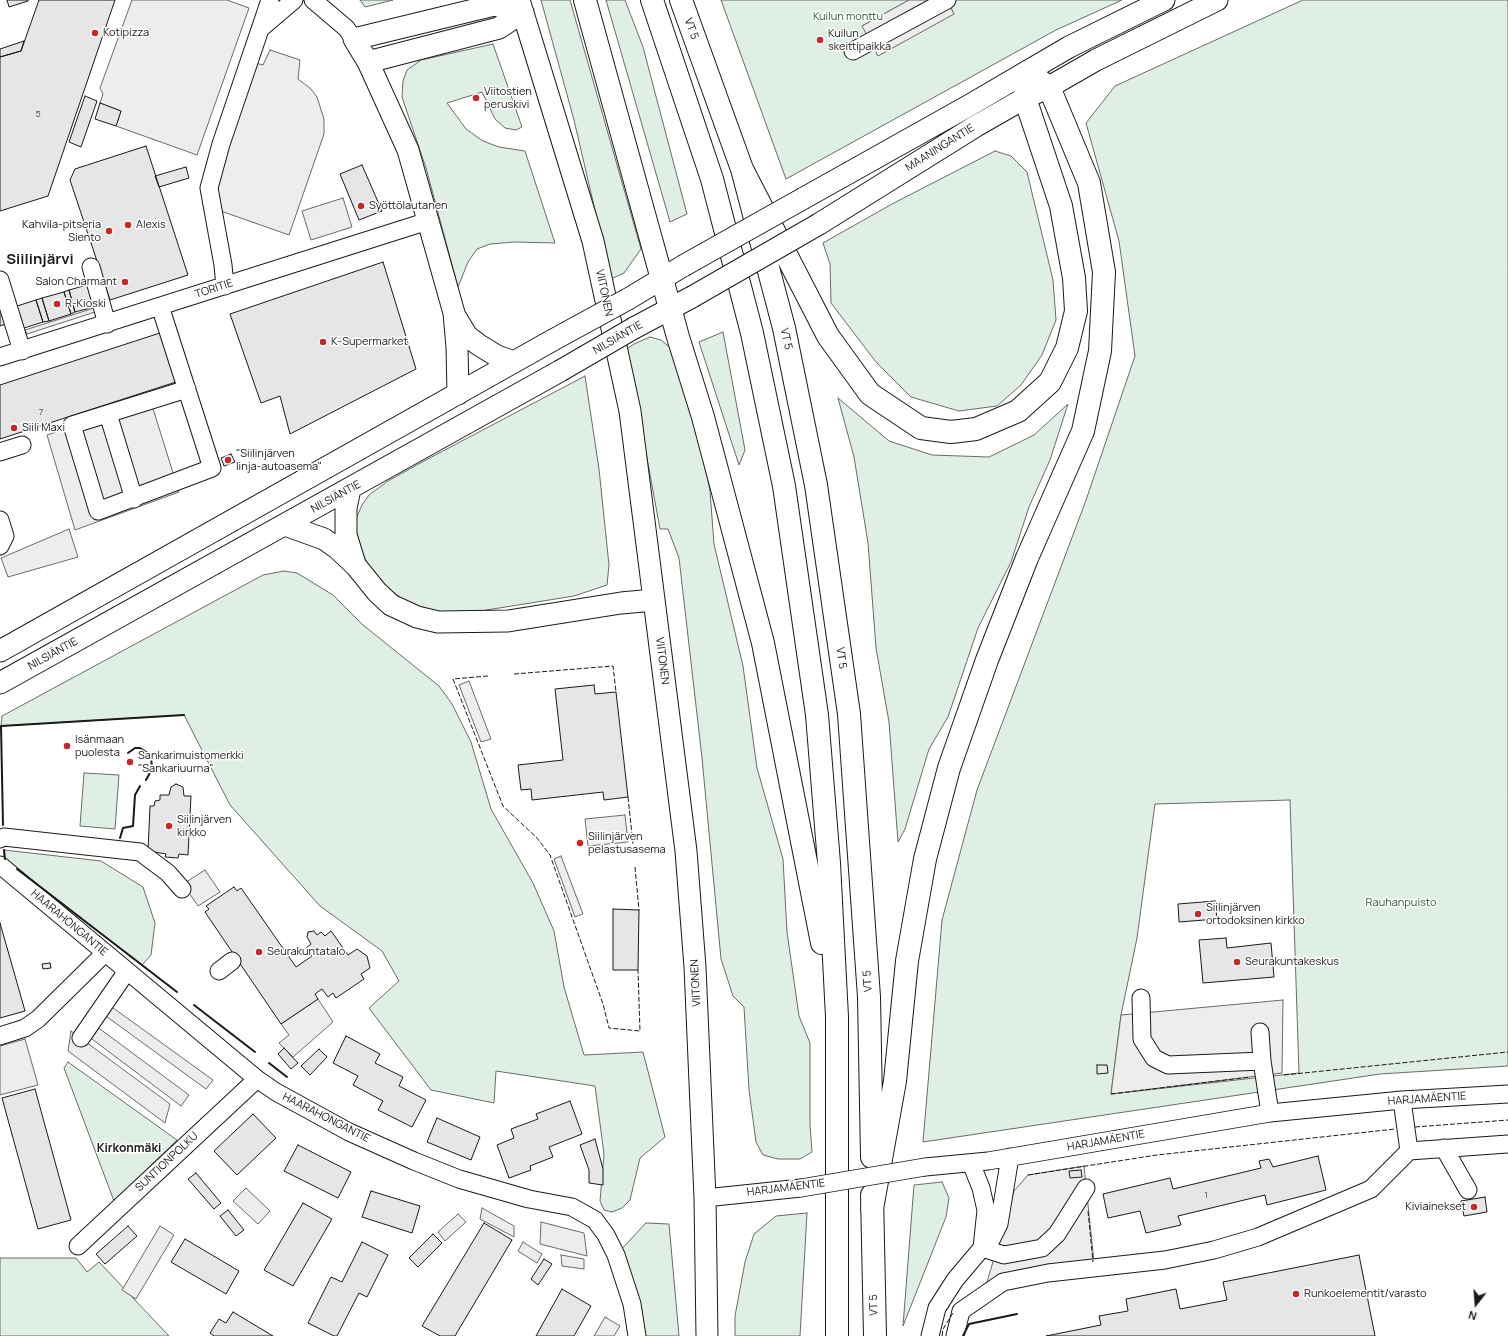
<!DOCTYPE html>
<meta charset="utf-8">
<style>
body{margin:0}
#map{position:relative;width:1508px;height:1336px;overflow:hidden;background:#fff;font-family:Manrope,sans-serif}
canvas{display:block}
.north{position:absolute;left:1456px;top:1284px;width:40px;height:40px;-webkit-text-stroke:3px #fff;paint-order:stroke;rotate:197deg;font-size:11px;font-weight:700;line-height:16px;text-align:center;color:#1a1a1a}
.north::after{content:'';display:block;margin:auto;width:14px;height:18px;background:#1a1a1a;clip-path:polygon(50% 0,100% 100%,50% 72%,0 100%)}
</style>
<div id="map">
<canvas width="1508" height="1336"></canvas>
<div class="north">N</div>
</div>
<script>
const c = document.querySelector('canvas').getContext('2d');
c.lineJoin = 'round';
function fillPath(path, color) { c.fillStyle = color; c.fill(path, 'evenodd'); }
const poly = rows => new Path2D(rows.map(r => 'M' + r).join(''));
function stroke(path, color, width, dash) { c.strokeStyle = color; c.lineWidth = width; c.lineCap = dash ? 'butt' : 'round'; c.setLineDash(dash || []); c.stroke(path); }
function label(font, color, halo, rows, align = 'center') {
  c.font = font + ' Manrope,sans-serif'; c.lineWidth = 3; c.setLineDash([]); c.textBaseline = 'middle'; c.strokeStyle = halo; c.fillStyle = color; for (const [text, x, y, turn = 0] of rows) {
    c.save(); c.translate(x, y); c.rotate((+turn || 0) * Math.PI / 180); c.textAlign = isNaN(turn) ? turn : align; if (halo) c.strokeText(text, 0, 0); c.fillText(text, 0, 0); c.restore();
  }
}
const green = poly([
 [360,0,393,0,365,7,360,0],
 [541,0,570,0,641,249,624,273,611,279,574,120,541,0],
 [606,0,625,0,643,47,687,214,670,222,606,0],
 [721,0,909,0,862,26,954,14,947,0,1122,0,1056,30,786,179,721,0],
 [1303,0,1508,0,1508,1066,1380,1074,923,1142,942,920,977,790,1085,503,1135,356,1119,241,1086,123,1115,86,1303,0],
 [1290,800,1299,1073,1111,1094,1121,1015,1137,938,1155,804,1290,800],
 [493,44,522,127,516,130,505,128,495,119,482,92,447,103,466,129,483,141,499,147,525,151,555,243,514,242,490,244,477,249,468,262,458,287,426,168,402,97,403,81,407,70,421,60,493,44],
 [995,151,1011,156,1027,172,1053,280,1056,320,1042,355,1021,385,997,406,959,411,911,397,876,362,831,303,830,264,823,243,892,204,995,151],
 [723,332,745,450,739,465,699,342,723,332],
 [650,337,661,340,672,349,704,459,710,491,714,544,743,666,757,768,783,859,787,932,799,1016,810,1043,810,1125,812,1152,800,1159,778,1159,763,1155,756,1142,749,1090,744,1007,733,996,721,959,702,758,679,558,668,529,660,529,627,349,634,344,650,337],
 [585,376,599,469,609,565,607,585,574,596,468,613,440,612,415,605,402,599,382,583,368,565,360,549,357,537,355,521,362,505,369,495,388,481,424,461,585,376],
 [838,398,889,441,932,455,989,457,1034,435,1068,404,1050,460,1029,507,1011,562,978,628,948,717,929,749,905,829,898,842,889,722,876,648,868,543,854,457,838,398],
 [284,571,297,573,333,595,363,625,439,686,452,704,471,742,491,809,533,883,554,931,564,987,584,1055,643,1052,665,1137,640,1158,630,1200,622,1208,612,1212,604,1210,600,1201,604,1154,595,1086,496,1071,494,1103,431,1090,369,1008,399,981,382,951,320,906,230,805,184,715,1,726,2,716,263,575,284,571],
 [84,773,119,775,115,829,80,826,84,773],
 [4,850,101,861,143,887,155,923,151,955,142,965,4,858,4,850],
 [68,1062,177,1140,114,1201,64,1068,68,1062],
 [942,1182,949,1198,946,1217,903,1326,914,1185,942,1182],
 [807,1213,800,1336,735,1336,735,1316,745,1262,754,1234,776,1216,807,1213],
 [646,1223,669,1224,679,1336,637,1336,616,1255,646,1223],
 [0,1258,76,1258,87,1272,99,1262,169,1336,0,1336,0,1258]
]);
fillPath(green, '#e0efe3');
stroke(green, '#6a6a6a', 1);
const parking = poly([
 [132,0,227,0,249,8,197,155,116,126,121,111,100,103,103,94,100,88,132,0],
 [909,0,947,0,954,14,878,56,862,26,909,0],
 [270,50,300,60,298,79,311,89,317,97,324,119,324,134,289,235,218,210,214,190,256,63,263,65,270,50],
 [343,198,352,227,311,240,302,211,343,198],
 [94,308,95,312,27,334,25,330,94,308],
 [150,399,179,492,75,530,47,435,150,399],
 [69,529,78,557,8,577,1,558,69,529],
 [469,681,491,739,481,742,459,685,469,681],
 [625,815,628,842,588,846,585,819,625,815],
 [561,856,583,914,575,917,554,859,561,856],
 [205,870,220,892,198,906,183,884,205,870],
 [318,999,333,1022,293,1057,279,1043,289,1035,281,1024,318,999],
 [1283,1000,1282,1073,1111,1094,1121,1015,1283,1000],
 [105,1002,213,1080,206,1089,99,1011,105,1002],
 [92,1023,189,1095,181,1106,84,1033,92,1023],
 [71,1031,170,1104,165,1123,68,1051,71,1031],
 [25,1039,38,1085,0,1095,0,1046,25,1039],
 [1084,1166,1094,1262,987,1282,1014,1191,1028,1175,1084,1166],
 [246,1188,270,1211,258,1224,233,1201,246,1188],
 [482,1208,514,1226,514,1237,480,1219,482,1208],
 [458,1214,466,1222,445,1241,438,1232,458,1214],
 [541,1222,584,1233,587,1256,540,1244,541,1222],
 [160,1226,174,1235,136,1299,122,1290,160,1226],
 [523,1242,542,1254,537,1263,518,1251,523,1242],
 [561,1255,584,1259,584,1269,562,1266,561,1255],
 [605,1317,620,1326,614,1336,594,1336,605,1317]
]);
fillPath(parking, '#ededed');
stroke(parking, '#6a6a6a', 1);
const building = poly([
 [7,0,28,0,28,1,9,7,7,0],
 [39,0,115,0,48,196,0,211,0,57,21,51,39,0],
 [24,41,21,51,0,57,0,49,24,41],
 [85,96,97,101,81,147,69,142,85,96],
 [100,103,121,111,116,126,95,119,100,103],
 [146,146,188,275,110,300,70,180,75,169,146,146],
 [362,165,382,211,359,220,340,174,362,165],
 [186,167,189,178,159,187,155,176,186,167],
 [383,262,416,369,290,434,280,396,261,403,230,314,383,262],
 [87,285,94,307,75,312,69,290,87,285],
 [69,290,75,312,71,314,64,292,69,290],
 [64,292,71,314,49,321,42,298,64,292],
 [42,298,49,321,43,322,36,300,42,298],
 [0,300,8,323,0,326,0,300],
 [36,300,43,322,21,329,14,307,36,300],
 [163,332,179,381,0,439,0,385,163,332],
 [231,454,235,462,224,466,221,458,231,454],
 [594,685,595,694,616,692,628,797,604,800,603,792,532,800,531,789,521,790,518,765,563,760,555,689,594,685],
 [176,784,183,787,184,796,191,796,188,855,179,854,178,858,165,857,166,854,148,851,150,806,154,806,155,801,160,800,160,795,169,795,171,787,176,784],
 [234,887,237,891,241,888,296,967,312,956,306,948,311,944,307,937,308,932,314,931,317,935,321,932,325,936,331,931,348,955,357,949,367,956,370,968,361,974,364,979,336,998,333,993,328,997,322,989,315,994,318,999,281,1024,205,912,209,909,206,906,234,887],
 [1215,901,1217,919,1179,922,1178,904,1215,901],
 [613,909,639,910,638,970,613,970,613,909],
 [0,923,25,1011,0,1018,0,923],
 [1226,938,1227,948,1271,943,1274,977,1203,983,1199,940,1226,938],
 [50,963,51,968,43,969,42,964,50,963],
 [346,1036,380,1054,375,1063,403,1077,399,1086,426,1100,412,1127,378,1110,383,1101,353,1085,358,1076,333,1063,346,1036],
 [284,1048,298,1063,291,1069,278,1054,284,1048],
 [319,1049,327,1057,310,1075,301,1066,319,1049],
 [1097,1065,1107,1065,1108,1073,1097,1074,1097,1065],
 [35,1089,71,1220,38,1229,2,1098,35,1089],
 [570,1101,582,1134,549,1147,553,1157,530,1166,531,1170,509,1178,497,1145,514,1138,511,1129,538,1119,536,1114,570,1101],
 [253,1114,276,1138,237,1175,214,1151,253,1114],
 [437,1118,480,1137,471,1160,427,1142,437,1118],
 [595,1139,603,1169,603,1185,589,1183,589,1170,580,1145,595,1139],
 [298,1145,351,1172,338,1198,284,1171,298,1145],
 [1318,1156,1326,1190,1267,1205,1265,1195,1178,1216,1181,1225,1146,1233,1140,1211,1108,1218,1103,1194,1170,1178,1173,1189,1261,1168,1259,1161,1269,1159,1273,1167,1318,1156],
 [1081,1170,1082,1177,1070,1178,1069,1171,1081,1170],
 [196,1173,221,1203,214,1209,188,1179,196,1173],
 [371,1191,420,1206,412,1233,362,1217,371,1191],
 [1485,1197,1487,1212,1464,1216,1461,1201,1485,1197],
 [303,1203,332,1219,293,1286,264,1270,303,1203],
 [228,1210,244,1230,236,1236,220,1216,228,1210],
 [484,1223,512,1240,455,1336,440,1336,422,1326,484,1223],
 [128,1226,137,1236,105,1264,96,1254,128,1226],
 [433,1234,442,1243,418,1267,409,1258,433,1234],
 [185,1239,239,1271,226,1294,171,1262,185,1239],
 [362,1242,388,1255,367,1297,359,1293,337,1336,334,1336,308,1323,331,1277,342,1282,362,1242],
 [1359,1255,1375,1336,1046,1336,1101,1325,1099,1316,1128,1311,1126,1299,1176,1289,1180,1309,1227,1300,1223,1282,1359,1255],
 [544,1259,552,1264,538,1285,531,1279,544,1259],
 [562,1289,591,1306,574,1336,536,1336,562,1289],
 [233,1312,273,1336,214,1336,210,1333,219,1319,226,1323,233,1312]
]);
fillPath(building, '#e6e6e6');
stroke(building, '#1a1a1a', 1);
const minor = poly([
 [313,0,346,28,354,39],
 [260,29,294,0],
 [853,51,947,0],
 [91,267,107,324],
 [0,280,22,351],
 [225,286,223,265,209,188,221,144,270,0],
 [160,306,212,468,98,511,72,425,187,389],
 [0,357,428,221],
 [108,414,134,499],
 [0,452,22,445],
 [0,520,5,536,0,546],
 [0,839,4,837,140,852,168,873,182,889],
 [0,865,257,1079,276,1092,349,1132,414,1161,459,1179,529,1199,572,1207,595,1220,606,1235,616,1255,632,1304,637,1336],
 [219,971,232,961],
 [1141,998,1142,1039,1154,1058,1168,1065,1262,1061,1270,1113],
 [1260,1032,1262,1061],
 [0,1036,25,1028,38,1019,105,953],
 [81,1038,127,971],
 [1402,1100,1409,1151,1508,1144],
 [1444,1148,1468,1190],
 [971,1163,981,1188,986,1210,982,1248],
 [925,1167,988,1161,1270,1113,1402,1100,1508,1094],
 [705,1198,801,1188],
 [78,1246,257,1079],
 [982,1248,1004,1255,1042,1248,1057,1234,1086,1188],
 [930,1336,937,1308,955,1280,982,1248,989,1244,999,1224,1010,1157],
 [955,1336,961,1311,1003,1282,1048,1273,1165,1260,1214,1250,1258,1237,1371,1189,1409,1151]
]);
const major = poly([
 [519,0,593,241,630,411,686,851,695,967,705,1198,707,1336],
 [368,62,499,28,523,12],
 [804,198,970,105,1069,47,1164,0],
 [819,224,976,126,1025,98,1049,87,1096,60,1217,0],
 [628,299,683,266],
 [455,316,467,336,479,345,497,356,514,362],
 [634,328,692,297],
 [458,394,457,347,454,313,408,150,368,62,354,39,494,5,523,12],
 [350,489,346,508,346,535,355,564],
 [285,525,324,539,338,549,356,566,377,592,391,605,417,617,438,622,508,621,621,603,654,600],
 [0,651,553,340],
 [0,683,560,371]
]);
const highway = poly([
 [585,0,678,337,703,417,763,643,822,943],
 [652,0,712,179,752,333,784,486,817,715,829,863,837,1017,837,1336],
 [681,0,742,169,784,328,816,485,849,714,869,997,872,1157],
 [742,169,828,336,870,394,921,428,951,432,976,429,1018,411,1050,382,1067,348,1076,311,1074,278,1061,206,1025,98,1027,72,1049,87,1089,183,1104,272,1100,351,1083,431,1027,558,987,660,949,768,925,859,907,961,895,1081,872,1209],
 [872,1195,875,1336]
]);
stroke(minor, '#1a1a1a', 19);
stroke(major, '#1a1a1a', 23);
stroke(highway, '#1a1a1a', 24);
stroke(minor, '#fff', 17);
stroke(major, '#fff', 21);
stroke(highway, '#fff', 22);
const minorBridge = poly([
 [801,1188,925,1167]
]);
const majorBridge = poly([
 [683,266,804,198],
 [692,297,819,224],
 [553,340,628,299],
 [560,371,634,328]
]);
stroke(minorBridge, '#1a1a1a', 19, []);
stroke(majorBridge, '#1a1a1a', 23, []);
stroke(minorBridge, '#fff', 17);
stroke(majorBridge, '#fff', 21);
stroke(poly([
 [514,674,613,666,616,692],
 [488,676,453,679,503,806,537,838,550,855,603,1004,609,1028,640,1031,638,970],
 [628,797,633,844],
 [635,867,639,910],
 [1284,1075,1508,1052],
 [1111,1094,1250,1077],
 [1415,1127,1508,1120],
 [1028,1175,1157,1155,1395,1129],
 [1088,1211,1093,1262],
 [942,1336,943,1329,953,1313]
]), '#1a1a1a', 1, [5, 2]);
stroke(poly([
 [128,753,135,748,140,748,151,755,152,769,146,780],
 [3,825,1,726,184,715],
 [120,838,123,828,133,826,135,795,140,786],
 [4,850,5,859],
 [17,869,177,992],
 [194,1005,255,1052],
 [269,1063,287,1077],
 [963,1336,969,1324,1017,1314]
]), '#1a1a1a', 2);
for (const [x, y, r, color] of [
 [95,33,4,"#c62828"],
 [820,40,4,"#c62828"],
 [476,98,4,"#c62828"],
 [361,206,4,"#c62828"],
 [128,225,4,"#c62828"],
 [109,231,4,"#c62828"],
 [125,282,4,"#c62828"],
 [57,304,4,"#c62828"],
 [323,342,4,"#c62828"],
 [14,428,4,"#c62828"],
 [228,460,4,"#c62828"],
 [67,746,4,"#c62828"],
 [130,762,4,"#c62828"],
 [169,826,4,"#c62828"],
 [580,843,4,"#c62828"],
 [1198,914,4,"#c62828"],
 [259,952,4,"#c62828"],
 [1237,962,4,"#c62828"],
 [1474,1207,4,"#c62828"],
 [1296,1294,4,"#c62828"]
]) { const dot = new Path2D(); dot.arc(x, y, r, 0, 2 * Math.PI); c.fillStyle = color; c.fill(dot); stroke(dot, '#fff', 1.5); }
label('9px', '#4d4d4d', null, [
 ["5",38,114],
 ["7",41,412],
 ["1",1206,1195]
]);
label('11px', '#2b5a34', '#fff', [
 ["Kuilun monttu",848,17],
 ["Rauhanpuisto",1401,903]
]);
label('11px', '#1a1a1a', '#fff', [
 ["VT 5",691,29,70],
 ["MAANINGANTIE",940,148,-32],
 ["TORITIE",214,289,-18],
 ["VIITONEN",604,293,78],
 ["NILSIÄNTIE",618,338,-30],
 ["VT 5",786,339,78],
 ["NILSIÄNTIE",336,497,-29],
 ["NILSIÄNTIE",53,654,-29],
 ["VT 5",841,658,82],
 ["VIITONEN",662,661,83],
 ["HAARAHONGANTIE",69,923,40],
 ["VT 5",868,981,-94],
 ["VIITONEN",696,983,-93],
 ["HARJAMÄENTIE",1427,1099,-4],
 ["HAARAHONGANTIE",326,1118,27],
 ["HARJAMÄENTIE",1106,1141,-10],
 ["SUNTIONPOLKU",167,1162,-43],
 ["HARJAMÄENTIE",786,1188,-7],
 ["VT 5",874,1305,-91]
]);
label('11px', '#1a1a1a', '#fff', [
 ["Kotipizza",103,33],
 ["Kuilun",828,34],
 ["skeittipaikka",828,47],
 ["Viitostien",484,92],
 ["peruskivi",484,105],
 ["Syöttölautanen",369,206],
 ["Kahvila-pitseria",101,225,"right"],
 ["Siento",101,238,"right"],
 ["Alexis",136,225],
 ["Salon Charmant",117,282,"right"],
 ["R-Kioski",65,304],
 ["K-Supermarket",331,342],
 ["Siili Maxi",22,428],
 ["\"Siilinjärven",236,454],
 ["linja-autoasema\"",236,467],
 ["Isänmaan",75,740],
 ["puolesta",75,753],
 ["Sankarimuistomerkki",138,756],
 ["\"Sankariuurna\"",138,769],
 ["Siilinjärven",177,820],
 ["kirkko",177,833],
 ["Siilinjärven",588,837],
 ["pelastusasema",588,850],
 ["Siilinjärven",1206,908],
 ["ortodoksinen kirkko",1206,921],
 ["Seurakuntatalo",267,952],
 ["Seurakuntakeskus",1245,962],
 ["Kiviainekset",1466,1207,"right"],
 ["Runkoelementit/varasto",1304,1294]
], 'left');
label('bold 12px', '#1a1a1a', '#fff', [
 ["Kirkonmäki",129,1149]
]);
label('bold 15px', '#1a1a1a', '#fff', [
 ["Siilinjärvi",40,260]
]);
</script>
